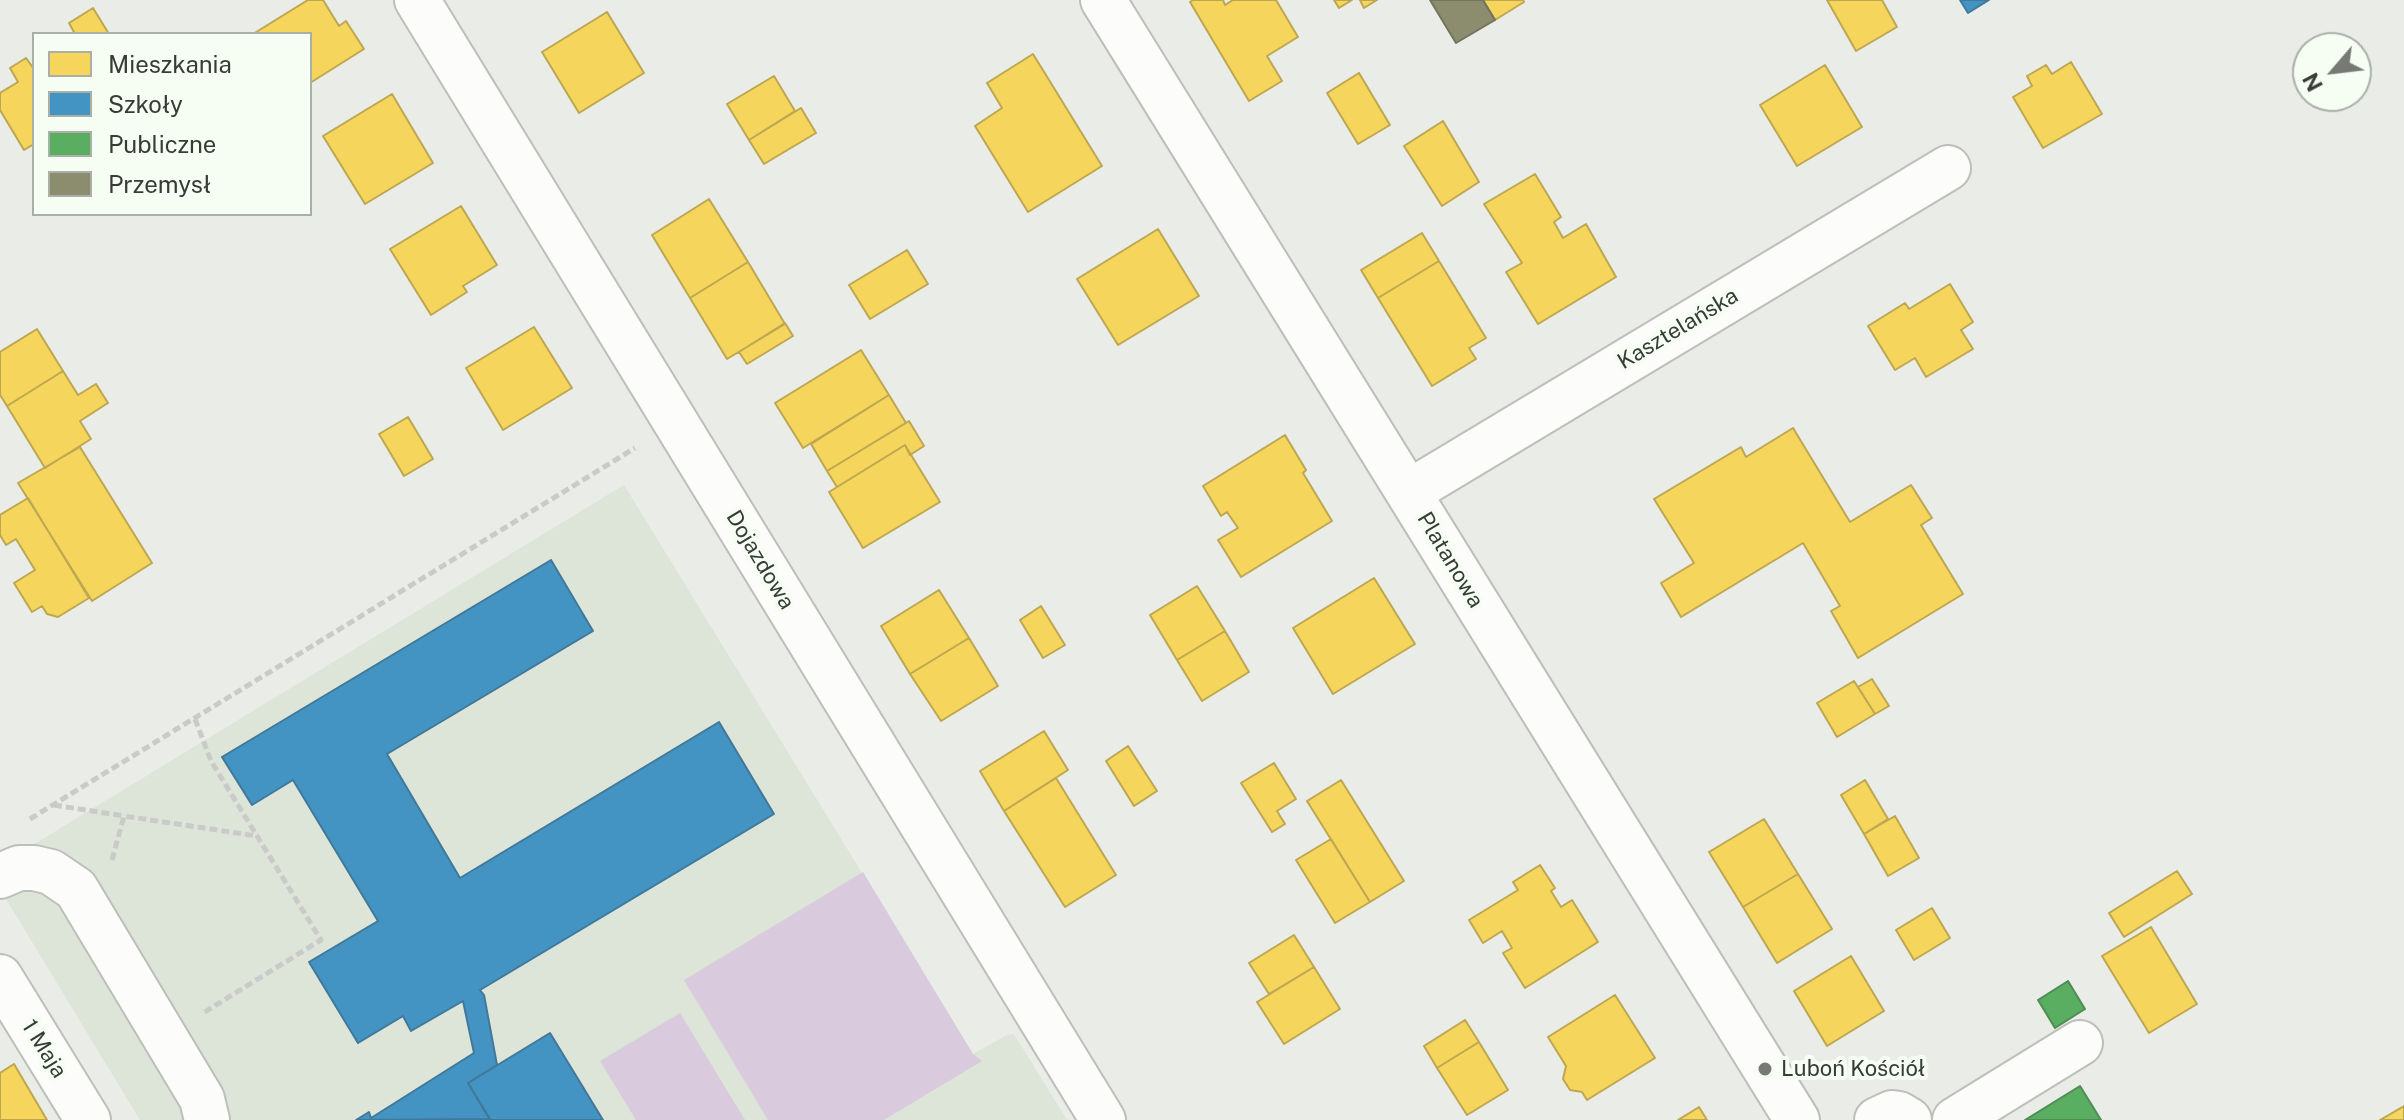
<!DOCTYPE html>
<meta charset="utf-8">
<style>
body{margin:0}
#map{position:relative;width:2404px;height:1120px;overflow:hidden;background:#e9ece7;font-family:"Public Sans",sans-serif}
canvas{display:block}
.legend{position:absolute;left:32px;top:32px;width:280px;height:184px;box-sizing:border-box;background:#f6fdf2;border:2px solid #aaafa7;margin:0;padding:10px 14px;list-style:none;font-size:24px;color:#393b37}
.legend li{display:flex;align-items:center;gap:16px;height:40px}
.legend b{width:40px;border:2px solid #aaafa7}
.north{position:absolute;left:2292px;top:32px;width:80px;height:80px;box-sizing:border-box;background:#f6fdf2;border:2px solid #aaafa7;border-radius:50%;rotate:242deg;font-size:22px;font-weight:700;line-height:32px;text-align:center;color:#393b37}
.north::after{content:'';display:block;margin:auto;width:28px;height:36px;background:#777975;clip-path:polygon(50% 0,100% 100%,50% 72%,0 100%)}
</style>
<div id="map">
<canvas width="2404" height="1120"></canvas>
<ul class="legend">
<li><b style="height:22px;background:#f6d55c"></b>Mieszkania</li>
<li><b style="height:22px;background:#4393c3"></b>Szkoły</li>
<li><b style="height:22px;background:#5aae61"></b>Publiczne</li>
<li><b style="height:22px;background:#8c8c6e"></b>Przemysł</li>
</ul>
<div class="north">N</div>
</div>
<script>
const c = document.querySelector('canvas').getContext('2d');
c.lineJoin = 'round';
function fillPath(path, color) { c.fillStyle = color; c.fill(path, 'evenodd'); }
const poly = rows => new Path2D(rows.map(r => 'M' + r).join(''));
function stroke(path, color, width, dash) { c.strokeStyle = color; c.lineWidth = width; c.lineCap = dash ? 'butt' : 'round'; c.setLineDash(dash || []); c.stroke(path); }
function label(font, color, halo, rows, align = 'center') {
  c.font = font + ' "Public Sans",sans-serif'; c.lineWidth = 8; c.setLineDash([]); c.textBaseline = 'middle'; c.strokeStyle = halo; c.fillStyle = color; for (const [text, x, y, turn = 0] of rows) {
    c.save(); c.translate(x, y); c.rotate((+turn || 0) * Math.PI / 180); c.textAlign = isNaN(turn) ? turn : align; if (halo) c.strokeText(text, 0, 0); c.fillText(text, 0, 0); c.restore();
  }
}
fillPath(poly([
 [624,485,973,1054,1007,1035,1014,1034,1067,1120,140,1120,0,889,0,865]
]), '#dde4d8');
fillPath(poly([
 [863,872,973,1054,982,1061,884,1120,768,1120,684,980],
 [680,1013,745,1120,636,1120,600,1061]
]), '#d9cbdd');
const homes = poly([
 [308,0,323,0,339,26,346,21,364,49,310,83,310,34,253,34,308,0],
 [1193,0,1223,0,1225,5,1233,0,1276,0,1298,37,1267,56,1282,81,1249,101,1190,2,1193,0],
 [1334,0,1352,0,1339,8,1334,0],
 [1360,0,1377,0,1364,8,1360,0],
 [1483,0,1523,0,1524,2,1495,20,1483,0],
 [1827,0,1882,0,1897,27,1856,51,1827,0],
 [93,8,109,34,75,34,69,23,93,8],
 [607,12,644,73,579,113,542,52,607,12],
 [1033,54,1102,166,1028,212,975,126,1002,108,987,83,1033,54],
 [26,58,34,69,34,144,24,150,0,110,0,93,18,82,10,68,26,58],
 [2071,62,2102,114,2043,148,2013,97,2032,86,2027,76,2046,65,2052,74,2071,62],
 [1825,65,1862,127,1797,166,1760,105,1825,65],
 [1359,73,1390,125,1358,144,1327,93,1359,73],
 [774,76,795,111,749,140,727,104,774,76],
 [392,94,433,163,365,204,323,136,392,94],
 [801,108,816,133,764,164,749,140,801,108],
 [1443,121,1479,182,1442,206,1404,146,1443,121],
 [1535,174,1561,217,1554,222,1563,238,1586,224,1616,277,1538,324,1506,272,1522,263,1484,204,1535,174],
 [709,199,748,262,690,298,652,235,709,199],
 [461,206,497,265,463,286,467,292,431,315,390,249,461,206],
 [1158,229,1199,296,1118,345,1077,279,1158,229],
 [1422,233,1439,261,1378,298,1361,270,1422,233],
 [907,250,928,284,870,319,849,285,907,250],
 [1439,261,1486,338,1469,348,1476,359,1432,386,1378,298,1439,261],
 [748,262,785,324,727,359,690,298,748,262],
 [1950,284,1973,322,1961,330,1973,349,1926,377,1915,358,1895,370,1868,326,1905,303,1909,309,1950,284],
 [785,323,793,336,747,364,739,352,785,323],
 [534,327,572,388,503,430,466,368,534,327],
 [37,329,63,371,7,406,0,395,0,352,37,329],
 [861,350,889,395,803,448,775,403,861,350],
 [63,371,78,395,96,384,108,403,80,421,91,439,45,468,7,406,63,371],
 [889,395,906,423,827,471,811,444,889,395],
 [408,417,433,459,404,476,379,434,408,417],
 [909,421,924,446,910,455,905,445,837,487,827,471,909,421],
 [1793,428,1850,522,1911,485,1932,518,1921,525,1963,594,1858,658,1831,611,1840,606,1803,543,1681,617,1661,583,1694,563,1654,499,1741,447,1746,457,1793,428],
 [1285,435,1306,470,1303,473,1332,521,1241,577,1218,540,1238,528,1227,512,1221,516,1203,486,1285,435],
 [905,445,940,502,863,548,829,492,905,445],
 [80,447,152,563,92,601,18,483,80,447],
 [28,498,89,598,58,617,47,614,42,606,32,612,14,583,35,570,16,539,6,545,0,535,0,515,28,498],
 [1374,578,1415,644,1333,694,1293,628,1374,578],
 [1197,586,1225,631,1177,660,1150,615,1197,586],
 [939,590,969,638,910,674,881,626,939,590],
 [1041,606,1065,645,1043,658,1020,620,1041,606],
 [1225,631,1249,672,1202,701,1177,660,1225,631],
 [969,638,998,686,941,721,910,674,969,638],
 [1872,679,1889,706,1875,714,1858,687,1872,679],
 [1854,681,1875,714,1837,737,1817,703,1854,681],
 [1044,731,1068,770,1004,811,980,771,1044,731],
 [1128,746,1157,791,1134,806,1106,761,1128,746],
 [1274,763,1296,799,1277,811,1285,824,1272,832,1241,783,1274,763],
 [1056,778,1116,875,1065,907,1004,811,1056,778],
 [1341,780,1404,881,1370,902,1307,801,1341,780],
 [1865,780,1888,819,1864,834,1841,795,1865,780],
 [1895,816,1919,858,1888,876,1864,834,1895,816],
 [1764,819,1798,874,1743,907,1709,852,1764,819],
 [1331,839,1370,902,1335,923,1296,860,1331,839],
 [1540,865,1555,888,1551,891,1561,907,1572,900,1598,942,1525,988,1503,953,1512,948,1502,931,1483,943,1469,920,1518,890,1513,882,1540,865],
 [2177,871,2192,894,2124,937,2109,913,2177,871],
 [1798,874,1832,929,1777,963,1743,907,1798,874],
 [1932,908,1950,938,1914,960,1896,930,1932,908],
 [2151,927,2197,1004,2149,1033,2102,956,2151,927],
 [1294,935,1314,967,1269,994,1249,963,1294,935],
 [1851,956,1884,1011,1827,1046,1794,991,1851,956],
 [1314,967,1340,1009,1284,1044,1257,1002,1314,967],
 [1615,995,1655,1058,1587,1100,1582,1092,1570,1090,1563,1079,1566,1066,1548,1037,1615,995],
 [1465,1020,1479,1042,1437,1068,1424,1046,1465,1020],
 [1479,1042,1508,1090,1467,1115,1437,1068,1479,1042],
 [14,1064,47,1120,0,1120,0,1073,14,1064],
 [2404,1106,2404,1120,2380,1120,2404,1106],
 [1699,1107,1707,1120,1678,1120,1699,1107]
]);
fillPath(homes, '#f6d55c');
stroke(homes, '#bda751', 2);
const schools = poly([
 [1960,0,1989,0,1968,13,1960,0],
 [551,560,593,631,387,754,460,878,719,722,774,814,480,990,484,995,497,1065,468,1083,490,1119,356,1120,369,1112,371,1118,474,1053,463,1001,411,1031,403,1016,358,1043,309,962,378,921,293,780,252,805,222,757,551,560],
 [550,1033,603,1120,490,1120,468,1083,550,1033]
]);
fillPath(schools, '#4393c3');
stroke(schools, '#407999', 2);
const public = poly([
 [2068,981,2085,1009,2055,1028,2038,1000,2068,981],
 [2080,1086,2101,1120,2025,1120,2080,1086]
]);
fillPath(public, '#5aae61');
stroke(public, '#508c54', 2);
const industry = poly([
 [1430,0,1483,0,1495,20,1456,43,1430,0]
]);
fillPath(industry, '#8c8c6e');
stroke(industry, '#73745e', 2);
const minor = poly([
 [417,0,1103,1120],
 [1103,0,1797,1120],
 [1409,492,1948,168],
 [0,876,19,868,34,868,51,872,76,889,202,1099,207,1120],
 [0,977,88,1120],
 [1877,1120,1892,1113,1899,1114,1909,1120],
 [1955,1120,2080,1043]
]);
stroke(minor, '#bcbfba', 48);
stroke(poly([
 [195,719,211,761,321,940,203,1013],
 [54,805,124,816],
 [30,819,635,448],
 [112,860,124,816,257,836]
]), '#cacbc9', 5, [8, 4]);
stroke(minor, '#fcfcfb', 44);
for (const [x, y, r, color] of [
 [1765,1069,8,"#777975"]
]) { const dot = new Path2D(); dot.arc(x, y, r, 0, 2 * Math.PI); c.fillStyle = color; c.fill(dot); stroke(dot, '#f6fdf2', 3); }
label('22px', '#393b37', '#f6fdf2', [
 ["Kasztelańska",1678,329,-31],
 ["Dojazdowa",760,560,59],
 ["Platanowa",1450,560,59],
 ["1 Maja",44,1049,58]
]);
label('22px', '#393b37', '#f6fdf2', [
 ["Luboń Kościół",1781,1069]
], 'left');
</script>
